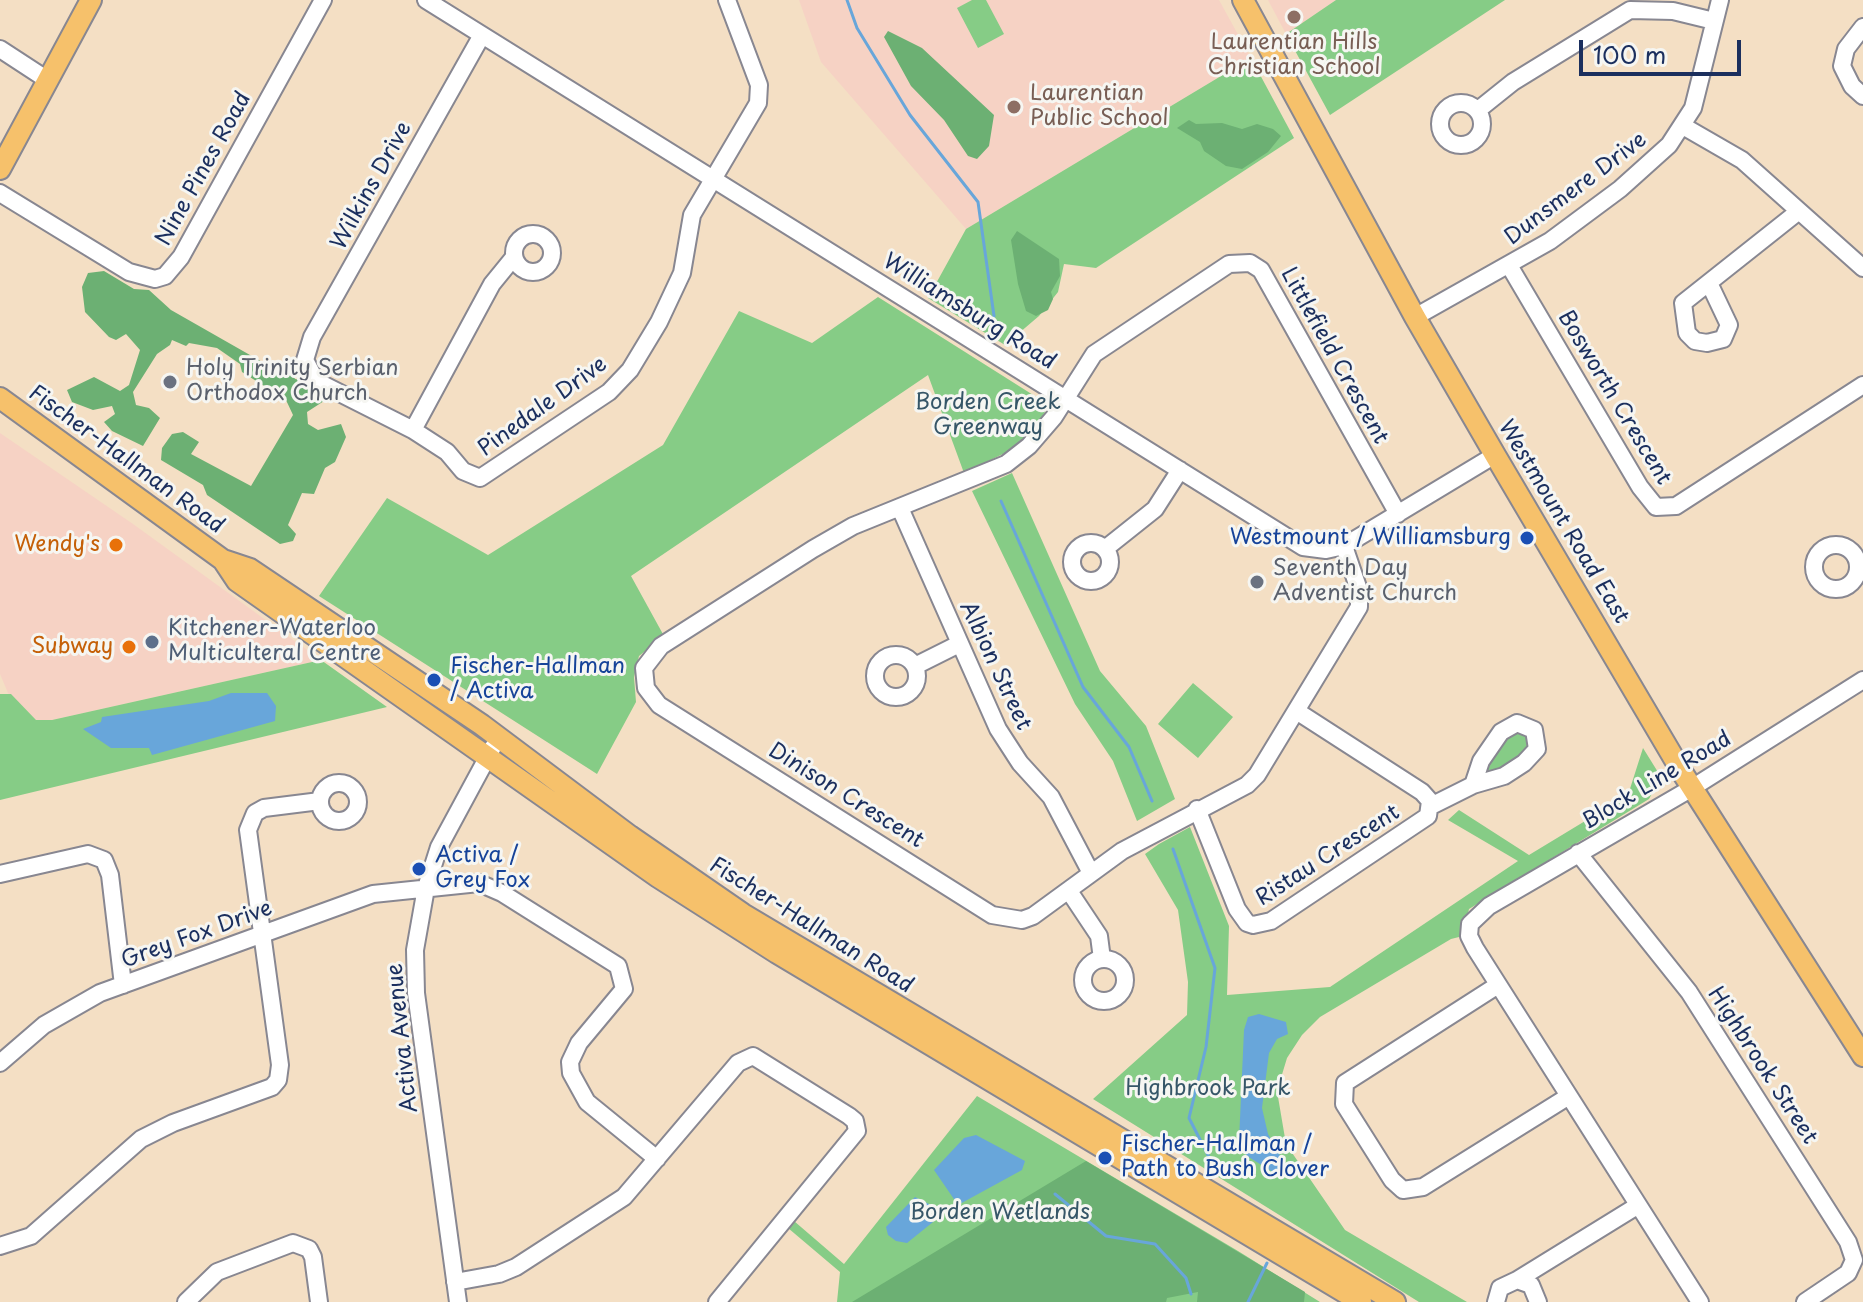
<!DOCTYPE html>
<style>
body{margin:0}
#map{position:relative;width:1863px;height:1302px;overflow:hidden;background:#f4dfc4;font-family:"Playpen Sans",sans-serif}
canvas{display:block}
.scale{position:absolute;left:1579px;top:40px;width:162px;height:36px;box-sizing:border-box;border:4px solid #1b2f5e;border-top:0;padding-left:10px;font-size:24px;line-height:28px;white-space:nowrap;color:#1b2f5e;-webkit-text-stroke:6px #f6f6f2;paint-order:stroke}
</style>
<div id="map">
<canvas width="1863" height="1302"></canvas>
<div class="scale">100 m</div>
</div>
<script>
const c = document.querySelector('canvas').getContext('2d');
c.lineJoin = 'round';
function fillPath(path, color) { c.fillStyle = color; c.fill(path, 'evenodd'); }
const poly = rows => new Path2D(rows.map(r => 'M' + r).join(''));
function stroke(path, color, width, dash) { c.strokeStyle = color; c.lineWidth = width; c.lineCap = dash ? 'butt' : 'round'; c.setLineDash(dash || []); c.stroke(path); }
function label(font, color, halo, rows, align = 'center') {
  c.font = font + ' "Playpen Sans",sans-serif'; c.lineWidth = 6; c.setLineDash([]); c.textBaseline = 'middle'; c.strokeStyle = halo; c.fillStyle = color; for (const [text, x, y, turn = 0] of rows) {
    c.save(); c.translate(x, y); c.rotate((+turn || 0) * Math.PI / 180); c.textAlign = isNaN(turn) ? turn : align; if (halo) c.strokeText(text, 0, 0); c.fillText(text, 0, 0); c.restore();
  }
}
fillPath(poly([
 [799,0,1219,0,1251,58,966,229,821,62],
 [1268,0,1336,0,1286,34],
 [0,433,133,524,321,660,52,720,36,720,8,693,0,674]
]), '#f6d2c4');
fillPath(poly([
 [972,0,986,0,1004,34,978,48,957,8],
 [1336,0,1505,0,1330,115,1286,34],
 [1251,58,1294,138,1096,268,1064,264,1058,292,1039,316,1005,345,928,298,966,229],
 [878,297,1049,405,1036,427,1013,449,964,473,928,375,631,576,664,636,639,656,634,677,636,702,597,774,319,596,387,498,488,555,663,445,739,311,812,343],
 [1012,473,1100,671,1146,726,1175,799,1137,821,1113,761,1075,704,972,491],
 [321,660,387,707,0,800,0,694,11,694,36,720,52,720],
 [1193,683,1233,717,1198,758,1158,724],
 [1514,728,1529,737,1526,752,1490,775,1484,773,1505,733],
 [1643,748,1661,777,1649,799,1469,909,1463,936,1451,939,1320,1017,1302,1035,1287,1058,1277,1091,1286,1144,1345,1230,1467,1302,1419,1302,1093,1099,1187,1015,1188,982,1178,910,1145,854,1159,844,1190,827,1229,926,1227,995,1330,987,1518,861,1448,820,1459,810,1529,855,1628,795],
 [977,1096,1238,1251,1320,1302,837,1302,840,1272,788,1228,794,1221,844,1264]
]), '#86cc86');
fillPath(poly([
 [888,31,922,48,994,115,989,146,977,159,968,156,944,120,911,86,884,37],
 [1189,120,1196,124,1222,123,1242,129,1257,124,1273,129,1281,136,1268,152,1242,169,1226,166,1204,151,1200,142,1177,128],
 [1017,231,1059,259,1060,276,1051,292,1053,299,1048,310,1036,316,1026,311,1018,284,1011,240],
 [104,271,134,289,149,290,171,310,271,367,276,362,287,365,295,379,307,381,318,389,324,401,307,412,308,424,318,430,341,424,346,437,335,462,325,468,314,494,302,493,288,525,296,534,293,541,280,544,207,495,203,485,161,460,162,448,172,434,183,432,199,442,191,454,251,486,293,415,286,400,242,372,240,364,217,348,189,343,186,346,172,340,170,345,157,354,133,392,136,405,149,408,160,418,143,446,112,431,104,422,115,414,112,406,93,410,72,402,67,390,94,377,120,391,129,385,140,350,126,334,116,340,109,337,85,312,82,287,88,273],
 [1086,1161,1305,1292,1304,1302,1197,1302,1198,1292,1167,1298,1166,1302,852,1302]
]), '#6cb073');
fillPath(poly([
 [231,693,267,693,276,706,275,721,152,755,149,748,111,748,83,729,101,722,102,717,209,701],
 [1259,1014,1286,1022,1288,1034,1277,1039,1269,1053,1262,1108,1268,1134,1288,1170,1287,1177,1281,1177,1247,1156,1239,1141,1244,1030,1248,1017],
 [976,1135,1025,1161,1022,1170,958,1205,934,1170,964,1138],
 [915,1197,929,1204,933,1222,907,1243,896,1241,888,1235,886,1227]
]), '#68a6da');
stroke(poly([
 [847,0,857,28,910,115,978,202,994,316],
 [1001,501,1083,687,1129,747,1152,801],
 [1173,849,1215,968,1206,1047,1189,1118,1210,1159],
 [1055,1194,1106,1236,1155,1244,1186,1278,1191,1294],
 [1248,1302,1267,1263]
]), '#68a6da', 3);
const minor = poly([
 [426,0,1303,547,1326,550,1344,546,1495,455],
 [1863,27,1846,49,1842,66,1852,86,1863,96],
 [482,35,312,337,305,360,316,381,413,430,447,452,463,471,480,478,609,392,630,370,659,322,682,273,692,215,758,103,759,85,727,0],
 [0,49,46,79],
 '1440 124a21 21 0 1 1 42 0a21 21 0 1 1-42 0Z',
 [1478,110,1513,82,1630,10,1673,11,1714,21],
 [1683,126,1742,160,1863,268],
 [0,193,129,272,155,279,165,276,181,257,323,0],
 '514 253a19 19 0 1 1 38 0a19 19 0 1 1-38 0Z',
 [1510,267,1640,487,1656,507,1676,506,1863,385],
 [1710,285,1729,325,1723,339,1707,343,1695,341,1687,333,1683,303,1799,211],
 [1415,317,1550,241,1620,189,1669,145,1693,108,1720,0],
 [413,430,492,284,514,257],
 [900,508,998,729,1020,763,1051,797,1091,873],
 '1072 562a19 19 0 1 1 38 0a19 19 0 1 1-38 0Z',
 '1814 567a22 22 0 1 1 44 0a22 22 0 1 1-44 0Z',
 [1344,546,1359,590,1359,607,1257,775,1247,785,1122,851,1033,916,1022,920,992,915,659,705,646,688,644,668,661,646,813,549,853,526,1006,464,1029,446,1054,417,1094,354,1229,264,1250,263,1261,270,1398,514],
 [1106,548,1155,509,1180,470],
 '875 676a21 21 0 1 1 42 0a21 21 0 1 1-42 0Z',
 [915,666,959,644],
 '320 802a19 19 0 1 1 38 0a19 19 0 1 1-38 0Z',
 [1431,806,1473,785,1504,776,1524,763,1537,749,1534,730,1517,723,1501,732,1481,761,1473,785],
 [1197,809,1237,909,1247,923,1253,925,1271,921,1428,816,1430,801,1422,792,1298,712],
 [1578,853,1689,992,1848,1242,1854,1260,1848,1273,1805,1302],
 [0,874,88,854,104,860,110,875,123,985],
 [1069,891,1099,936,1102,959],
 '1083 980a21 21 0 1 1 42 0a21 21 0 1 1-42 0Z',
 [1498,985,1345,1083,1344,1104,1392,1180,1403,1190,1423,1187,1569,1096],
 [0,1063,44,1025,100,993,373,894,479,883,502,893,618,966,624,989,579,1043,570,1062,571,1073,587,1102,657,1159],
 [0,1246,31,1236,141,1139,173,1123,272,1087,278,1080,280,1065,248,830,255,813,264,808,320,801],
 [1517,1280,1637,1206],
 [455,1282,499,1274,516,1267,624,1197,738,1063,753,1056,849,1116,855,1121,857,1131,717,1302],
 [186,1302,217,1272,293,1243,309,1249,313,1257,319,1302],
 [458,1302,416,993,415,950,426,888,439,847,493,747],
 [1496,1302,1500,1288,1517,1280,1531,1285,1538,1302],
 [1700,1302,1475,948,1469,936,1470,924,1489,906,1692,788,1863,680]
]);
const major = poly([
 [1243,0,1415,317,1495,455,1682,772,1863,1056],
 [0,169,91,0],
 [0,398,223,560,250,569,482,725,630,836,743,914,1395,1302],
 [223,560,237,581,658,877,777,953,1361,1302]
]);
stroke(minor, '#888791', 20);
stroke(major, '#888791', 24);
stroke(minor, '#fff', 16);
stroke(major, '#f6c16b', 20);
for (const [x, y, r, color] of [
 [1294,17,8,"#8d6e63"],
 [1014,107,8,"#8d6e63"],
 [170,382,8,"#6b7280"],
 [1527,538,8,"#1a4fb4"],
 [116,545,8,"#e8710a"],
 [1257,582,8,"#6b7280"],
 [152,642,8,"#5c6f8a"],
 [129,647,8,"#e8710a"],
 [434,680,8,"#1a4fb4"],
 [419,869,8,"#1a4fb4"],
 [1105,1158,8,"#1a4fb4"]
]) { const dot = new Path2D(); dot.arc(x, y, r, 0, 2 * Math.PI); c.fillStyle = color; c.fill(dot); stroke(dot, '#f6f6f2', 3); }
label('22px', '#785e54', '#f6f6f2', [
 ["Laurentian Hills",1294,43],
 ["Christian School",1294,68],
 ["Laurentian",1030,94,"left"],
 ["Public School",1030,119,"left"]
]);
label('22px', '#1b2f5e', '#f6f6f2', [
 ["Nine Pines Road",204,169,-61],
 ["Wilkins Drive",372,186,-61],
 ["Dunsmere Drive",1576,189,-37],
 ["Williamsburg Road",969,312,32],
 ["Littlefield Crescent",1334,356,61],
 ["Bosworth Crescent",1614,398,59],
 ["Pinedale Drive",543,407,-36],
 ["Fischer-Hallman Road",126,460,36],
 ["Westmount Road East",1563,522,59],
 ["Albion Street",995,666,65],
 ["Block Line Road",1657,781,-31],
 ["Dinison Crescent",846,796,32],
 ["Ristau Crescent",1328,856,-33],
 ["Fischer-Hallman Road",811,926,32],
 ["Grey Fox Drive",197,935,-20],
 ["Activa Avenue",403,1038,-96],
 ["Highbrook Street",1762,1066,57]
]);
label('22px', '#5b616d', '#f6f6f2', [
 ["Holy Trinity Serbian",186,369],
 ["Orthodox Church",186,394],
 ["Seventh Day",1273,569],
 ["Adventist Church",1273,594]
], 'left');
label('22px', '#365668', '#f6f6f2', [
 ["Borden Creek",988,403],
 ["Greenway",988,428],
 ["Highbrook Park",1208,1089],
 ["Borden Wetlands",1000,1213]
]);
label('22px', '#164399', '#f6f6f2', [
 ["Westmount / Williamsburg",1511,538,"right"],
 ["Fischer-Hallman",450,667],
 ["/ Activa",450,692],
 ["Activa /",435,856],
 ["Grey Fox",435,881],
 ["Fischer-Hallman /",1121,1145],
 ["Path to Bush Clover",1121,1170]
], 'left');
label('22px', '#c56008', '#f6f6f2', [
 ["Wendy's",100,545],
 ["Subway",113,647]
], 'right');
label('22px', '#4e5e75', '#f6f6f2', [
 ["Kitchener-Waterloo",168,629],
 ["Multiculteral Centre",168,654]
], 'left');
</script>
